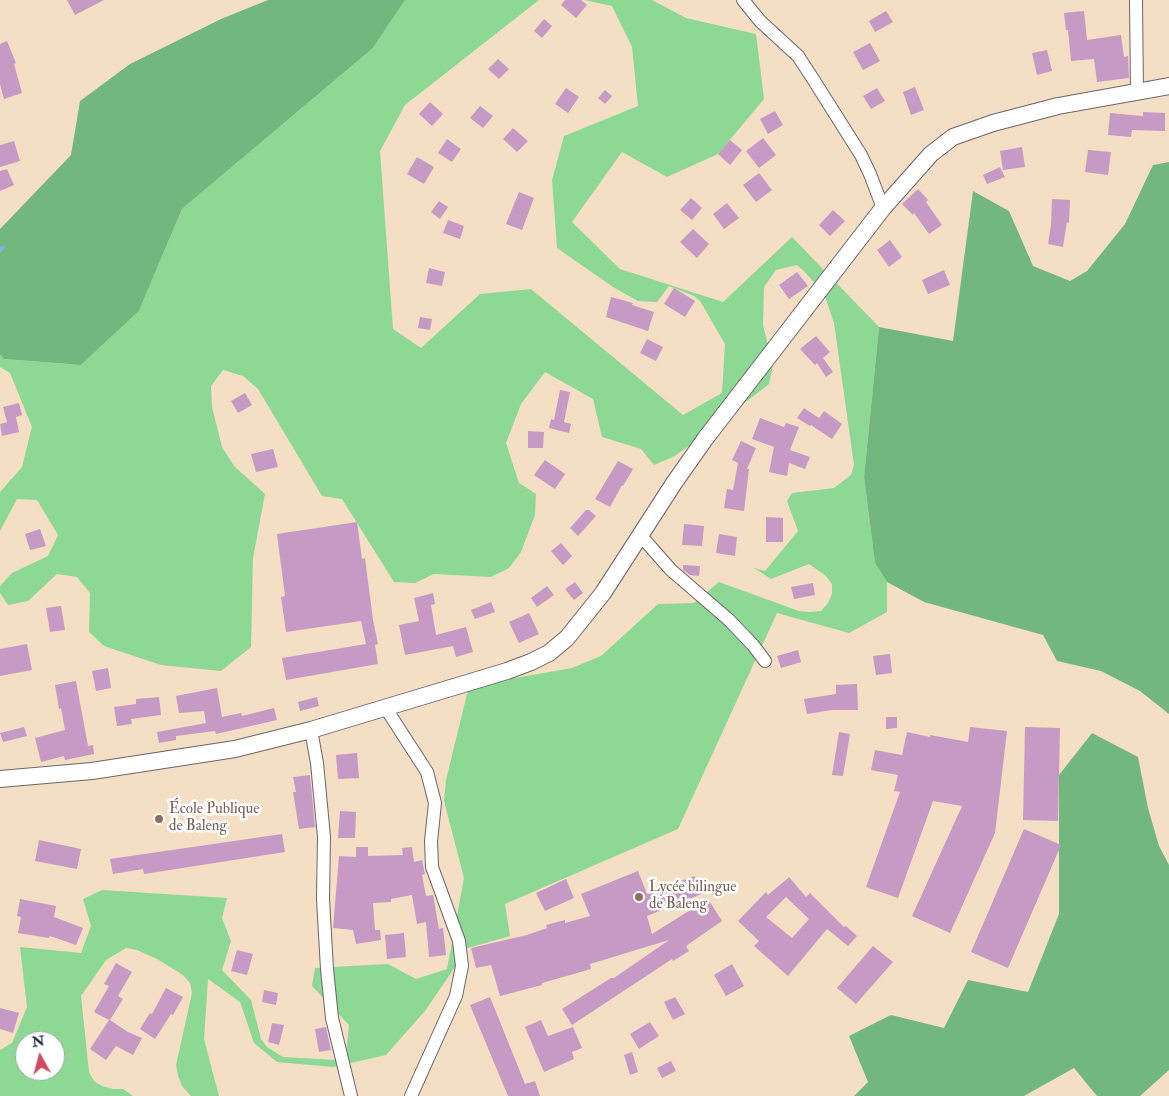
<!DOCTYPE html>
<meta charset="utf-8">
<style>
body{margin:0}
#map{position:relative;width:1169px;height:1096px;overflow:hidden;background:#f4dfc4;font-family:"IM FELL Double Pica",serif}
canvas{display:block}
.north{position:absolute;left:15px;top:1031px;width:50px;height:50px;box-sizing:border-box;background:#fff;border:1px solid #a7a7b1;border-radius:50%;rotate:353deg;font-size:14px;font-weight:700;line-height:20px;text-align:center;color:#22223b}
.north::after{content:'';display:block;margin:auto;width:18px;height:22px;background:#d1495b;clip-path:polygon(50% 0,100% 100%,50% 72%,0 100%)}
</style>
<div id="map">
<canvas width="1169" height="1096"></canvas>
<div class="north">N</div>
</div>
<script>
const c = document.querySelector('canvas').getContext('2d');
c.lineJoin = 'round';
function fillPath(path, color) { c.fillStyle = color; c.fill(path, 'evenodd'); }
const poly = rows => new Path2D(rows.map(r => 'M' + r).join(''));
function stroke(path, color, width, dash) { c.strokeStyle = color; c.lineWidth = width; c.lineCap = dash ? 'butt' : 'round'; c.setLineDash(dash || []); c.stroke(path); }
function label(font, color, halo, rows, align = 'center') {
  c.font = font + ' "IM FELL Double Pica",serif'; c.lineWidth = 5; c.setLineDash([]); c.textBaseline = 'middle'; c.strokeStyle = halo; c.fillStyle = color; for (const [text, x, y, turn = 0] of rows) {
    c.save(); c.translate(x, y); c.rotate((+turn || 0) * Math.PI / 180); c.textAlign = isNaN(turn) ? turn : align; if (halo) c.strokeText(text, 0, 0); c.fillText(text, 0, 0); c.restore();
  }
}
fillPath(poly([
 [405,0,539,0,405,105,380,151,393,329,421,348,480,294,531,289,683,415,722,393,725,344,700,301,694,296,669,286,657,302,638,301,613,287,557,248,552,180,564,136,638,106,632,47,612,6,585,0,652,0,686,18,756,34,764,99,718,154,667,177,622,152,572,222,620,269,723,302,792,237,879,327,864,477,875,563,887,582,887,612,849,633,777,613,678,829,505,904,510,936,468,948,425,1011,386,1055,333,1067,277,1062,254,1043,240,1002,208,979,204,1039,219,1096,191,1096,182,1086,178,1076,176,1065,192,993,190,983,183,975,157,959,137,950,126,948,106,960,81,996,89,1072,94,1081,102,1086,113,1089,123,1089,133,1096,0,1096,0,1050,12,1043,27,1007,20,947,81,953,91,926,83,899,102,890,227,898,222,918,231,941,222,970,251,1000,261,1039,267,1047,283,1057,336,1060,346,1056,349,1025,312,986,315,968,388,964,416,979,447,969,464,878,444,801,446,780,469,686,572,668,601,656,658,604,694,603,719,582,799,611,810,612,821,611,828,603,832,594,832,584,826,576,809,564,771,579,754,568,765,571,798,531,787,501,792,493,834,488,851,475,854,465,834,323,824,294,804,271,797,265,776,270,764,287,763,325,773,365,769,384,689,446,673,457,654,465,641,449,602,437,593,399,545,372,521,404,506,443,519,483,536,494,535,515,521,552,509,568,491,577,434,574,415,583,394,582,342,499,322,496,258,389,243,376,223,370,211,386,212,407,222,447,234,466,265,494,253,558,251,647,221,671,161,665,104,646,89,632,90,593,77,577,57,574,28,601,8,605,0,593,0,586,12,573,48,556,58,535,37,500,17,499,0,531,0,492,22,467,32,427,10,373,0,367,0,355,4,359,81,365,139,311,182,209,371,50],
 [25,1041,55,1041,55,1071,25,1071]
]), '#8dd895');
fillPath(poly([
 [268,0,405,0,372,49,182,209,139,311,81,365,4,359,0,355,0,229,71,155,80,101,130,64,221,19],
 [1169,162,1169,714,1140,691,1101,671,1057,661,1043,635,924,602,887,582,875,563,864,477,879,327,953,341,973,191,1009,211,1033,266,1070,281,1087,271,1125,224,1153,165],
 [1092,733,1138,757,1148,808,1159,846,1169,865,1169,1070,1140,1096,1097,1096,1074,1068,1024,1096,854,1096,868,1082,849,1036,891,1015,944,1028,968,980,1028,992,1059,914,1059,775]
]), '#72b87e');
stroke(poly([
 [0,251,3,247]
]), '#7bb3ea', 3);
fillPath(poly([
 [67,0,104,0,75,15],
 [565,0,581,0,587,5,576,18,561,5],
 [886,11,893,22,875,32,869,21],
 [1084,11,1087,40,1121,35,1124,57,1128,56,1129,78,1097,82,1094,59,1071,61,1068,30,1066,30,1064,13],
 [544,19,552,26,542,38,534,31],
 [7,41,16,63,14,64,22,93,4,99,0,84,0,44],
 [870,43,880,61,863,70,853,52],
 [1047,50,1052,71,1037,75,1032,53],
 [498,59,509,69,499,79,488,69],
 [915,87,924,110,911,115,903,92],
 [566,88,579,97,568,113,555,104],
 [877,88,885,101,871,109,863,96],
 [605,90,612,96,605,104,598,98],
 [430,102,443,114,432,126,419,114],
 [480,106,493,116,483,128,470,118],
 [775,111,783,125,768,134,760,119],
 [1143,112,1165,113,1165,131,1132,130,1131,137,1108,135,1110,113,1143,116],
 [513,128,528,141,517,152,503,139],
 [763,138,776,155,759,168,746,151],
 [447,139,461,149,452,162,438,153],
 [730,140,742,150,730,165,718,154],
 [14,141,20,161,0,167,0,145],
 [1022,147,1025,167,1003,170,1000,151],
 [1088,150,1111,152,1108,175,1085,172],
 [417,157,434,167,424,184,407,174],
 [1000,167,1005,177,987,184,983,175],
 [7,169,14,185,0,191,0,171],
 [759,173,772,190,756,202,743,185],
 [918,189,928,200,926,202,942,225,929,234,914,213,913,215,902,204],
 [519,192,534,198,522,230,506,224],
 [691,198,702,208,692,220,680,210],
 [1052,199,1070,200,1069,223,1067,222,1063,247,1048,244,1051,225],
 [439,201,448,207,440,219,431,212],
 [727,203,739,218,724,229,713,214],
 [833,210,845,221,830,236,819,225],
 [448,220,464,226,460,239,443,233],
 [693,229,709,244,697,258,680,242],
 [890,240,902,257,889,267,877,250],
 [429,268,445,272,442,286,426,283],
 [944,270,950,285,928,294,922,280],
 [797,272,808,286,789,299,779,285],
 [674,288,695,301,685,317,664,304],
 [611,297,633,303,632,305,654,312,648,331,606,317],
 [420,317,432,319,430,330,418,328],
 [816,336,830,352,823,358,833,372,826,377,817,363,815,365,800,349],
 [647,339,663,347,656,361,640,353],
 [560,390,570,392,564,422,571,424,569,433,549,428,551,419,554,420],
 [245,393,252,405,238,413,231,401],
 [19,403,22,415,16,417,19,432,2,436,0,424,7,422,3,407],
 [804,408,819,418,824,411,842,424,832,439,811,425,810,426,797,418],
 [760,418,784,427,786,423,799,427,790,450,810,457,805,469,789,463,787,476,769,472,774,447,752,439],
 [528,431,544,432,543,448,528,448],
 [741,441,756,448,747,469,749,469,744,511,724,508,727,489,733,490,738,463,732,460],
 [273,449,278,467,256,472,251,454],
 [545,460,565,474,555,489,534,475],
 [618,461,633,469,623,486,622,485,610,507,595,499],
 [586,510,589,510,596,516,578,536,570,528],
 [766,517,783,518,783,542,766,542],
 [357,522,362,559,365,558,373,620,378,644,375,645,378,664,286,680,282,658,366,644,361,621,286,632,281,597,285,596,277,534],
 [684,524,704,526,702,546,682,545],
 [40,529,46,546,30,550,25,534],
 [719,534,737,537,735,556,716,553],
 [561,543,572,556,563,565,551,551],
 [683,565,700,566,699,576,690,575,683,570],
 [575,582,583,593,574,600,565,589],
 [813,583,815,595,794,599,791,587],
 [547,586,554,595,537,607,531,598],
 [433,593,435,604,431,605,436,635,466,627,473,652,456,657,453,646,405,655,399,625,419,621,414,598],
 [491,602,495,612,475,619,471,610],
 [61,606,65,630,50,632,46,608],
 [529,613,539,634,519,643,509,622],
 [27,644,32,670,0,676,0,649],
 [798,650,801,662,781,668,777,656],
 [890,654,892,673,876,675,873,656],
 [108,668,111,688,96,691,92,671],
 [76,681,88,746,93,745,94,754,65,760,64,756,41,762,35,738,65,730,61,708,59,709,55,685],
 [857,684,858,710,832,710,807,714,804,699,836,694,836,685],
 [217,688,222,717,241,713,242,716,274,708,277,720,216,734,215,731,176,736,176,740,159,743,157,732,206,723,204,711,179,713,176,696],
 [159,697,161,715,131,719,132,724,117,726,114,707,136,704,136,699],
 [317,697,319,706,300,711,298,702],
 [886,717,897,717,897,728,886,729],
 [24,727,27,736,3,742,0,733],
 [970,727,1007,731,995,833,950,933,912,916,962,806,933,801,898,898,866,887,900,792,894,791,898,775,871,770,875,750,902,755,907,732,930,737,930,735,968,742],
 [1025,727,1060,728,1058,821,1023,820],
 [839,732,850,734,843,776,832,775],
 [357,753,359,778,338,779,336,755],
 [310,775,315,827,299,829,293,792,296,792,293,777],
 [340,811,356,812,355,838,338,838],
 [1024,829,1061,845,1008,968,971,952],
 [282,834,285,852,144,874,143,869,113,874,110,859],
 [39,840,81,849,77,869,35,861],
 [356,847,368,847,368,856,403,855,402,848,412,847,414,862,422,860,425,874,422,875,426,896,433,895,439,929,443,928,446,955,429,957,426,922,417,924,412,895,391,899,391,902,373,903,375,930,380,930,381,940,356,944,353,930,333,928,339,856,356,857],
 [638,871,647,894,694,876,704,890,703,890,704,893,647,916,652,934,708,899,722,921,686,946,689,951,673,961,672,959,572,1025,562,1009,611,978,614,978,669,940,590,964,591,969,542,983,542,985,500,996,491,965,476,968,471,948,527,935,547,928,546,925,565,920,565,923,590,916,581,894],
 [789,877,806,897,810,893,844,927,846,926,857,936,848,946,827,929,788,976,754,946,759,941,738,921,766,892,768,895],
 [786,897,809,919,792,938,766,917],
 [566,879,574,898,545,911,536,893],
 [20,899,56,906,54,917,83,928,76,945,50,936,49,938,18,933,21,917,17,916],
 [404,933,406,957,387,959,385,935],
 [873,946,893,962,856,1004,837,988],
 [237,950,253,954,247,975,231,971],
 [116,963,132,972,118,996,123,999,110,1020,128,1032,142,1038,133,1055,116,1046,106,1060,90,1049,109,1020,94,1012,109,986,104,984],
 [732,964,744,986,726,996,714,975],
 [166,988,183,997,173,1015,171,1014,155,1039,140,1029,150,1013,152,1014],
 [264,990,278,993,276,1005,262,1002],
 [490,997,525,1084,535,1081,540,1096,508,1096,470,1005],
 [675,997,685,1014,673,1020,664,1002],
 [0,1008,19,1013,13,1033,0,1029],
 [541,1020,548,1036,573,1027,582,1048,572,1052,574,1059,544,1072,525,1027],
 [650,1022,659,1036,639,1049,630,1034],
 [272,1023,284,1025,279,1045,268,1042],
 [326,1027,331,1050,319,1052,315,1029],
 [632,1052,638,1072,630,1075,624,1055],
 [671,1061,676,1071,662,1078,657,1068]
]), '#c69ac5');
const minor = poly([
 [743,0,760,21,798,56,813,79,861,155,870,174,883,208],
 [1136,0,1137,91],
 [641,536,671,570,729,620,753,645,765,661],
 [385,707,427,772,435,803,431,841,432,867,459,941,462,966,456,996,411,1096],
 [311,730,317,763,324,837,323,899,327,969,332,1018,351,1096]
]);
const tertiary = poly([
 [0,779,92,771,235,749,311,730,507,671,531,662,549,653,567,638,603,593,674,483,705,439,883,208,931,154,953,137,993,123,1058,106,1169,86]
]);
stroke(minor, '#6c646b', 14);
stroke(tertiary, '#6c646b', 18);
stroke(minor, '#fff', 12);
stroke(tertiary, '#fff', 16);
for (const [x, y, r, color] of [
 [159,819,5,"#8d6e63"],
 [639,897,5,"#8d6e63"]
]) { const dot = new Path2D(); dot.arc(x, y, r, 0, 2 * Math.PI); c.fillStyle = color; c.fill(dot); stroke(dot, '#fff', 2); }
label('15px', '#785e54', '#fff', [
 ["École Publique",169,810],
 ["de Baleng",169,827],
 ["Lycée bilingue",649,888],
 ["de Baleng",649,905]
], 'left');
</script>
